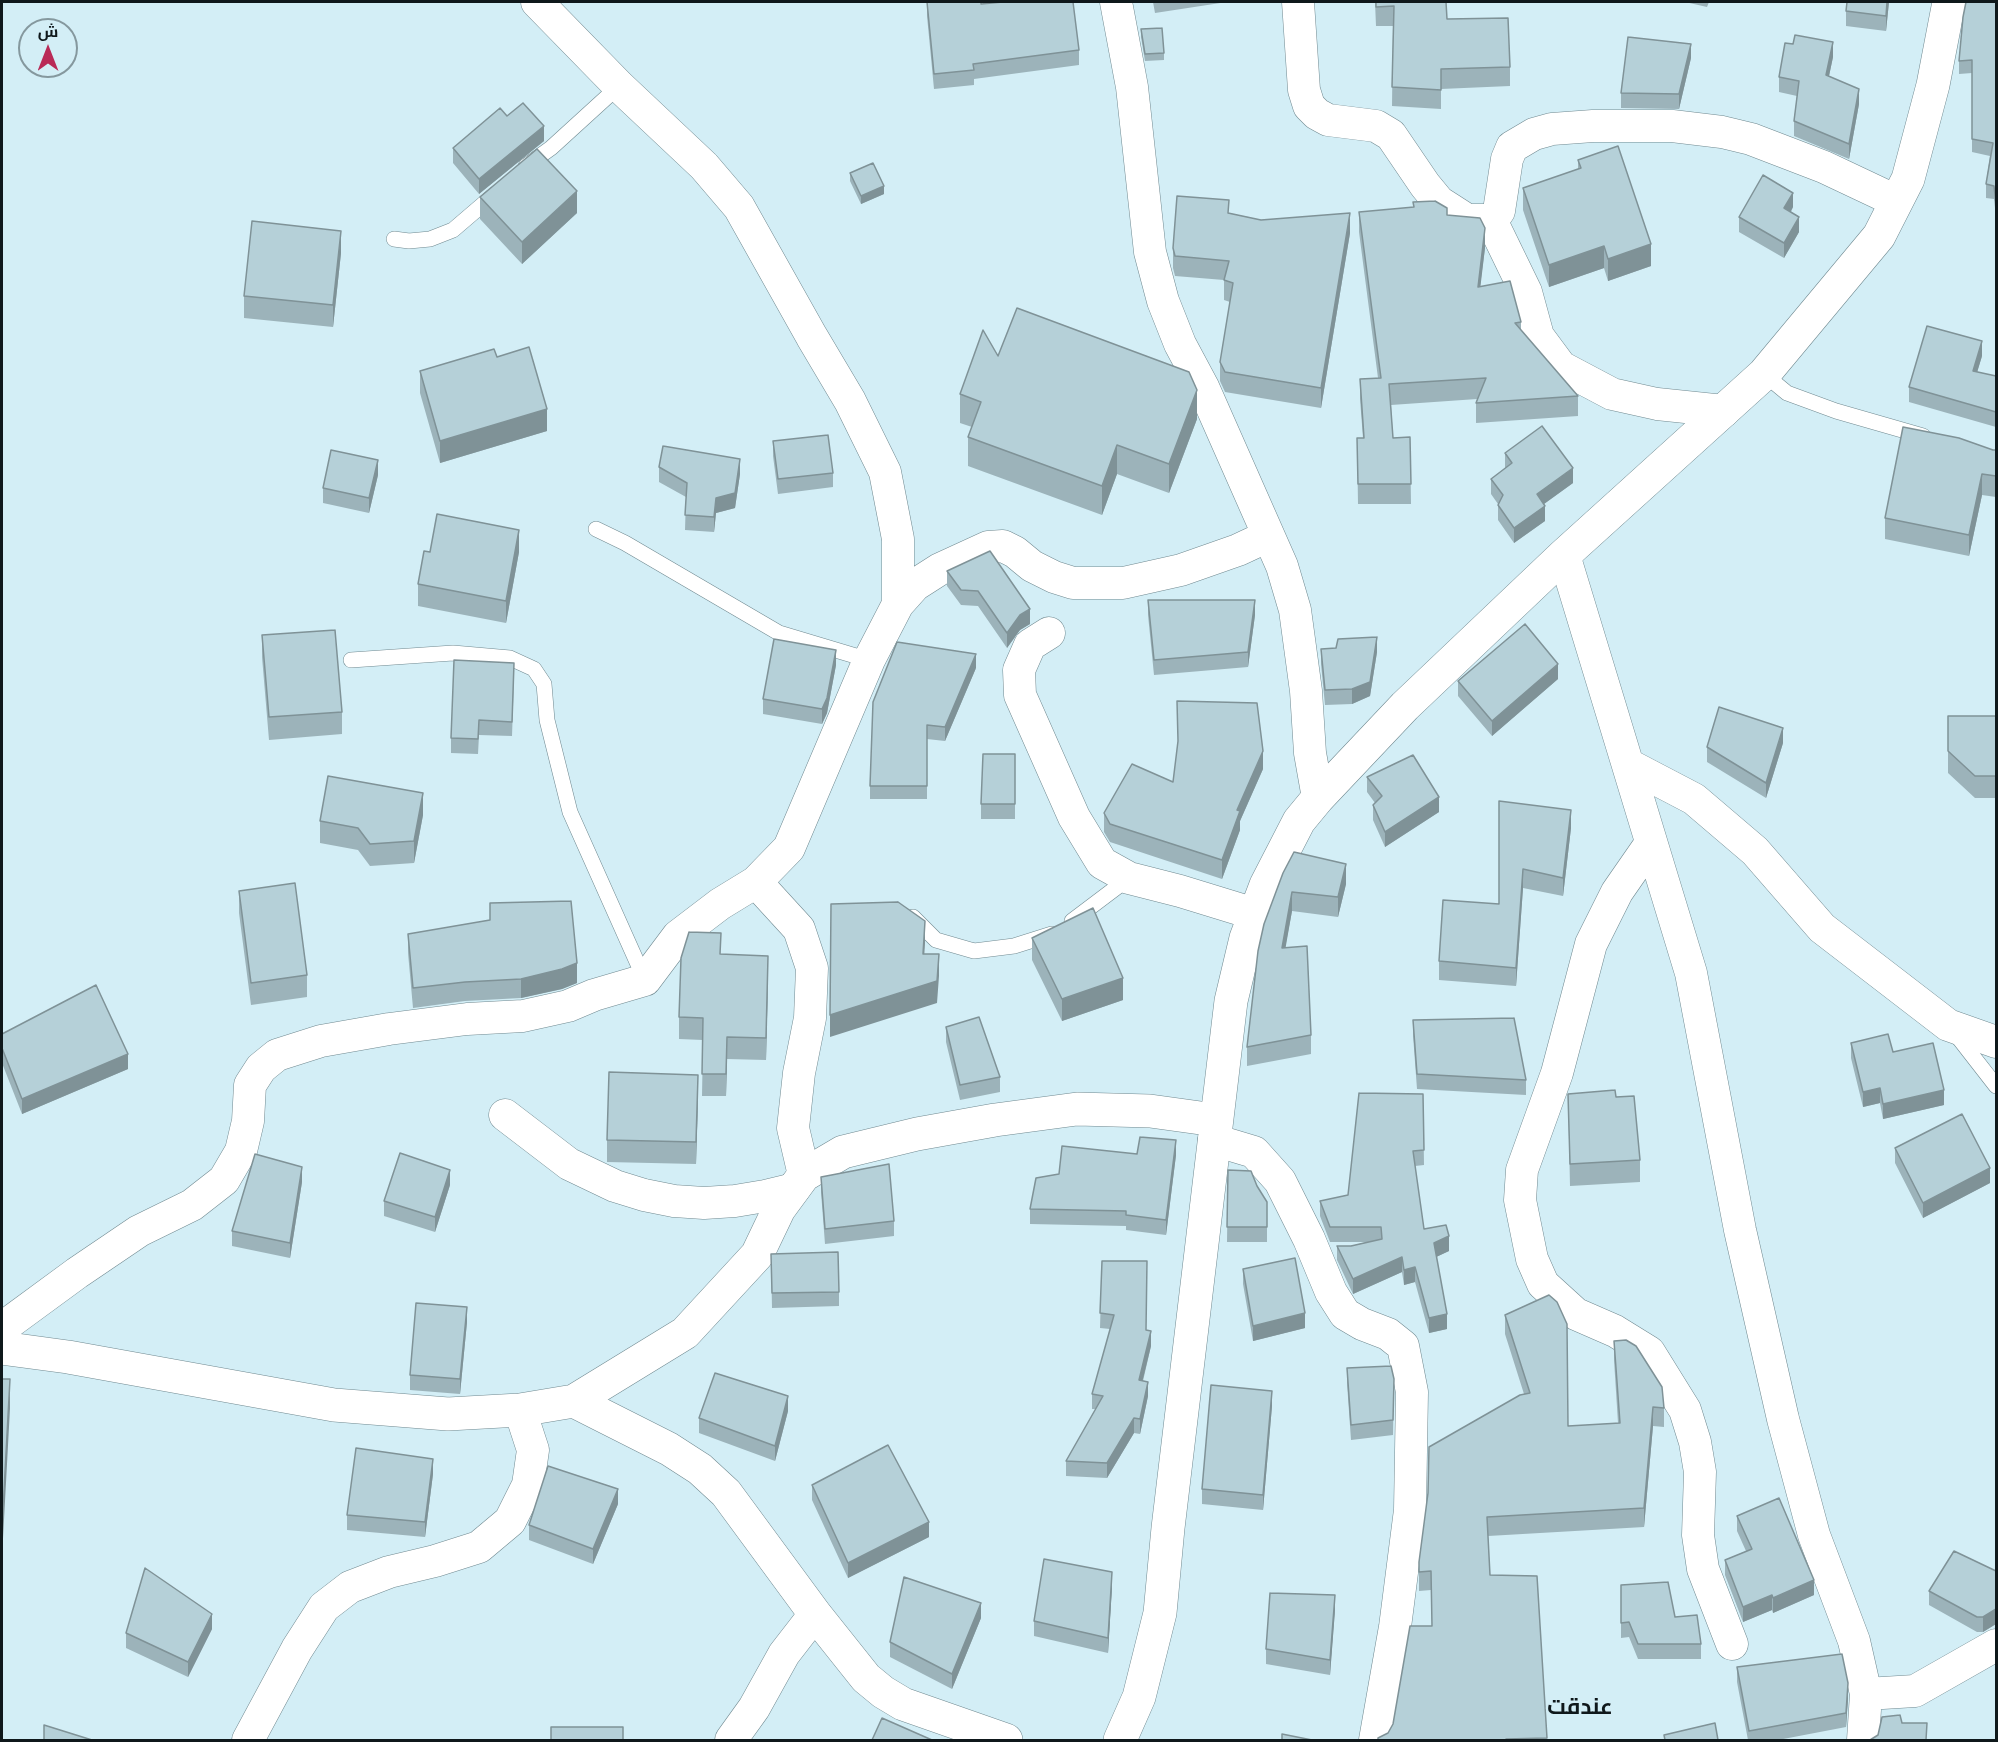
<!DOCTYPE html>
<meta charset="utf-8">
<style>
body{margin:0}
#map{position:relative;width:1998px;height:1742px;overflow:hidden;background:#d3eef6;font-family:Montserrat,Cairo,sans-serif}
canvas{display:block}
.frame{position:absolute;inset:0;border:3px solid #0f181b;pointer-events:none}
.north{position:absolute;left:18px;top:18px;width:60px;height:60px;box-sizing:border-box;background:#d3eef6;border:2px solid #85989e;border-radius:50%;rotate:0deg;font-size:16px;font-weight:700;line-height:24px;text-align:center;color:#0f181b}
.north::after{content:'';display:block;margin:auto;width:21px;height:27px;background:#b92a57;clip-path:polygon(50% 0,100% 100%,50% 72%,0 100%)}
</style>
<div id="map">
<canvas width="1998" height="1742"></canvas>
<div class="frame"></div>
<div class="north">ش</div>
</div>
<script>
const c = document.querySelector('canvas').getContext('2d');
c.lineJoin = 'round';
const poly = rows => new Path2D(rows.map(r => 'M' + r).join(''));
function stroke(path, color, width, dash) { c.strokeStyle = color; c.lineWidth = width; c.lineCap = dash ? 'butt' : 'round'; c.setLineDash(dash || []); c.stroke(path); }
function fillPath(path, color) { c.fillStyle = color; c.fill(path, 'evenodd'); }
function label(font, color, halo, rows, align = 'center') {
  c.font = font + ' Montserrat,Cairo,sans-serif'; c.lineWidth = 4.5; c.setLineDash([]); c.textBaseline = 'middle'; c.strokeStyle = halo; c.fillStyle = color; for (const [text, x, y, turn = 0] of rows) {
    c.save(); c.translate(x, y); c.rotate((+turn || 0) * Math.PI / 180); c.textAlign = isNaN(turn) ? turn : align; if (halo) c.strokeText(text, 0, 0); c.fillText(text, 0, 0); c.restore();
  }
}
const lane = poly([
 [526,166,551,148,619,86],
 [394,239,409,241,430,239,453,230,495,194],
 [1764,374,1787,393,1836,411,1923,436],
 [596,529,625,543,779,633,869,660],
 [351,660,453,653,510,658,534,669,544,684,547,720,570,812,645,980],
 [913,917,936,940,974,951,1014,946,1052,934],
 [1072,921,1129,878],
 [1954,1032,1996,1086]
]);
const street = poly([
 [537,2,619,86,704,166,739,207,812,337,850,401,885,472,898,539,898,604],
 [1116,2,1132,87,1150,252,1163,301,1180,344,1203,387,1282,566,1295,610,1306,691,1310,753,1318,798],
 [1298,2,1304,90,1309,106,1317,114,1328,120,1376,126,1391,135,1425,185,1439,202,1467,220,1491,220,1499,211,1507,159,1512,147,1534,134,1552,129,1593,126,1672,126,1722,132,1751,139,1824,167,1896,201],
 [1491,220,1526,292,1538,336,1561,367,1612,394,1657,404,1724,411],
 [1564,555,1691,973,1740,1230,1783,1419,1814,1535,1854,1641,1866,1694,1863,1740],
 [1049,633,1030,645,1019,670,1020,695,1074,817,1102,863,1129,878,1180,891,1255,914],
 [1629,765,1694,799,1755,851,1822,928,1948,1025,1996,1042],
 [1651,843,1617,892,1591,944,1557,1073,1522,1170,1520,1200,1532,1259,1543,1284,1576,1314,1615,1331,1649,1352,1685,1410,1695,1442,1700,1472,1698,1535,1703,1569,1732,1644],
 [756,882,799,929,812,968,810,1018,799,1073,793,1128,804,1175],
 [505,1115,569,1164,615,1186,644,1195,674,1201,704,1203,735,1201,765,1196,794,1189],
 [1214,1140,1254,1152,1280,1181,1309,1239,1331,1292,1345,1314,1362,1324,1388,1334,1403,1346,1412,1392,1410,1510,1395,1627,1375,1740],
 [2,1328,77,1273,139,1231,192,1205,224,1180,241,1151,248,1121,250,1085,261,1068,277,1055,321,1041,389,1029,467,1019,523,1016,568,1006,594,995,645,980,678,936,720,904,756,882,789,848,869,660,898,604,915,585,940,569,988,547,1003,546,1015,552,1032,566,1054,577,1073,583,1123,583,1181,570,1238,550,1268,536],
 [1866,1694,1915,1691,1996,1645],
 [248,1740,297,1649,324,1607,350,1587,389,1572,435,1561,479,1547,510,1521,528,1485,533,1450,520,1410],
 [731,1740,754,1708,784,1654,815,1614]
]);
const secondary = poly([
 [2,1348,68,1357,334,1405,448,1414,520,1410,574,1401,685,1333,757,1255,779,1209,804,1175,843,1152,917,1134,995,1120,1077,1109,1150,1111,1215,1120],
 [574,1401,669,1449,700,1469,726,1493,815,1614,866,1678,883,1692,903,1704,1006,1740],
 [1120,1740,1139,1697,1160,1613,1168,1528,1231,1001,1246,938,1266,885,1299,821,1318,798,1405,706,1564,555,1764,374,1879,236,1908,179,1933,85,1949,2]
]);
stroke(lane, '#708990', 16);
stroke(street, '#708990', 33);
stroke(secondary, '#708990', 34);
stroke(lane, '#fff', 15);
stroke(street, '#fff', 32);
stroke(secondary, '#fff', 33);
fillPath(poly([
 [927,2,981,4,1079,50,1079,65,974,79,974,85,934,89,927,16],
 [1153,2,1227,2,1155,13],
 [1375,2,1446,2,1447,19,1510,67,1510,86,1441,89,1441,109,1392,106,1393,26,1376,26],
 [1685,2,1709,2,1707,7],
 [1889,2,1886,31,1846,26,1846,11],
 [1996,2,1996,217,1994,199,1986,198,1986,184,1990,156,1972,152,1972,73,1959,74,1959,61],
 [1141,29,1164,53,1164,60,1145,61,1141,37],
 [1833,57,1829,76,1859,104,1849,159,1794,136,1794,121,1797,96,1779,92,1779,77],
 [1691,58,1679,109,1621,108,1621,93],
 [507,116,544,141,479,194,453,163,453,148],
 [1578,160,1651,266,1608,281,1604,268,1549,287,1523,210,1523,188,1578,169],
 [850,173,884,194,861,204,850,181],
 [480,197,577,213,522,264,480,219],
 [1793,207,1791,212,1799,232,1784,258,1739,232,1739,217],
 [1359,212,1447,215,1485,248,1480,286,1521,322,1521,330,1578,396,1578,416,1476,423,1476,403,1477,399,1391,405,1393,438,1410,437,1411,504,1358,504,1357,438,1363,438,1360,399,1360,379,1378,378,1359,232],
 [1229,213,1261,220,1350,233,1321,408,1225,392,1220,381,1220,362,1230,302,1224,300,1224,280,1175,276,1173,268,1173,248],
 [341,253,333,327,244,318,244,296],
 [998,356,1197,419,1169,493,1117,474,1102,515,968,466,968,437,972,427,960,423,960,394],
 [1982,356,1977,372,1996,376,1996,427,1909,402,1909,387],
 [497,357,547,431,440,463,420,393,420,371],
 [773,441,833,473,833,487,778,494,773,456],
 [1993,450,1996,450,1996,497,1982,495,1969,556,1885,539,1885,518],
 [1505,453,1573,483,1544,504,1545,521,1514,543,1498,520,1498,504,1491,494,1491,479,1505,468],
 [659,467,740,474,735,508,716,513,714,532,685,530,686,497,659,482],
 [378,475,369,513,323,503,323,488],
 [430,552,519,552,506,623,418,606,418,584],
 [947,571,1030,624,1020,630,1007,648,978,606,961,605,947,586],
 [1148,600,1255,615,1248,667,1154,675,1148,615],
 [262,635,342,712,342,734,269,740,262,657],
 [1321,649,1377,652,1370,696,1352,704,1325,705,1321,664],
 [836,665,827,713,822,724,763,714,763,699],
 [976,668,945,741,927,739,927,799,870,799,870,786],
 [514,678,512,736,479,735,478,754,451,753,451,738],
 [1558,679,1492,736,1458,696,1458,681],
 [1948,716,1996,716,1996,798,1975,798,1948,773],
 [1783,743,1766,798,1707,762,1707,747],
 [1015,754,1015,819,981,819,981,804],
 [1263,769,1240,821,1240,830,1222,879,1110,842,1104,832,1104,813,1173,782],
 [1367,777,1439,812,1385,847,1373,820,1373,805,1375,803,1367,792],
 [1499,801,1571,828,1563,896,1523,888,1516,986,1439,980,1439,961,1499,904],
 [423,815,414,863,370,866,358,850,320,843,320,821],
 [1283,873,1346,884,1338,917,1292,911,1285,948,1311,1035,1311,1054,1247,1066,1247,1047],
 [239,891,307,975,307,997,251,1005,239,913],
 [408,934,577,983,562,989,521,998,465,1001,413,1008,408,953],
 [1032,938,1123,1000,1062,1021,1032,960],
 [721,954,768,978,766,1060,727,1059,726,1096,702,1096,703,1040,679,1039,679,1017],
 [1413,1020,1526,1080,1526,1095,1417,1089,1413,1035],
 [946,1027,1000,1077,1000,1092,960,1100,946,1042],
 [2,1034,128,1069,22,1114,2,1063],
 [1851,1043,1893,1052,1944,1105,1883,1119,1880,1103,1863,1107,1851,1058],
 [1423,1094,1424,1165,1415,1166,1424,1229,1449,1251,1436,1257,1447,1329,1429,1333,1415,1282,1404,1285,1402,1272,1353,1294,1337,1260,1337,1246,1351,1246,1366,1242,1330,1242,1320,1216,1320,1201,1348,1195],
 [1568,1094,1616,1097,1640,1160,1640,1182,1570,1186],
 [698,1097,696,1164,607,1162,607,1140],
 [1895,1148,1990,1183,1923,1218,1895,1163],
 [1137,1154,1176,1155,1166,1235,1126,1230,1126,1226,1030,1224,1030,1209,1059,1174],
 [1228,1170,1267,1202,1267,1242,1227,1242],
 [821,1177,894,1221,894,1236,825,1244,821,1192],
 [302,1182,290,1258,232,1246,232,1231],
 [450,1185,435,1232,384,1216,384,1201],
 [771,1254,839,1292,839,1306,772,1308],
 [1102,1261,1146,1330,1151,1346,1143,1381,1148,1396,1140,1434,1134,1433,1107,1478,1066,1476,1066,1461,1096,1409,1092,1409,1092,1394,1110,1329,1100,1328],
 [1243,1269,1305,1328,1253,1341,1243,1284],
 [1505,1315,1568,1426,1618,1423,1614,1360,1614,1341,1664,1408,1664,1427,1653,1426,1644,1527,1488,1536,1490,1575,1537,1576,1547,1740,1378,1740,1388,1733,1393,1724,1432,1626,1431,1590,1419,1591,1419,1562,1524,1394,1505,1334],
 [467,1322,460,1394,410,1390,410,1375],
 [1347,1368,1394,1379,1393,1435,1351,1440,1347,1383],
 [1272,1406,1263,1510,1202,1504,1202,1489],
 [788,1411,775,1461,699,1433,699,1418],
 [433,1474,425,1537,347,1530,347,1515],
 [812,1485,929,1537,848,1578,812,1500],
 [618,1504,593,1564,529,1540,529,1525],
 [1737,1516,1814,1595,1773,1613,1772,1610,1743,1622,1725,1575,1725,1560,1746,1551,1737,1531],
 [1996,1571,1996,1624,1983,1632,1977,1632,1929,1605,1929,1591],
 [1621,1585,1701,1644,1701,1659,1638,1659,1629,1637,1621,1638],
 [1112,1587,1108,1653,1034,1636,1034,1621],
 [1335,1610,1330,1675,1266,1664,1266,1649],
 [981,1618,952,1689,890,1657,890,1642],
 [212,1629,188,1677,126,1648,126,1633],
 [1737,1667,1848,1698,1846,1727,1778,1740,1748,1740,1737,1682]
]), '#9cb3ba');
fillPath(poly([
 [1887,2,1889,2,1886,31,1886,16],
 [1833,42,1833,57,1826,90,1826,75],
 [1691,44,1691,58,1679,109,1679,94],
 [1859,89,1859,104,1849,159,1849,144],
 [544,126,544,141,479,194,479,179],
 [884,186,884,194,861,204,861,196],
 [577,191,577,213,522,264,522,242],
 [1793,193,1793,207,1784,223,1784,208],
 [1350,213,1350,233,1321,408,1321,388],
 [1799,217,1799,232,1784,258,1784,243],
 [1485,228,1485,248,1478,307,1478,287],
 [341,231,341,253,333,327,333,305],
 [1651,244,1651,266,1608,281,1608,259],
 [1604,246,1604,268,1549,287,1549,265],
 [1982,341,1982,356,1973,386,1973,371],
 [1197,390,1197,419,1169,493,1169,464],
 [547,409,547,431,440,463,440,441],
 [1117,445,1117,474,1102,515,1102,486],
 [740,459,740,474,735,508,716,513,714,532,714,517,716,498],
 [378,460,378,475,369,513,369,498],
 [1573,468,1573,483,1537,509,1537,494],
 [1982,474,1982,495,1969,556,1969,535],
 [1545,506,1545,521,1514,543,1514,528],
 [519,530,519,552,506,623,506,601],
 [1255,600,1255,615,1248,667,1248,652],
 [1030,609,1030,624,1020,630,1007,648,1007,633,1020,615],
 [1377,637,1377,652,1370,696,1352,704,1352,689],
 [836,650,836,665,827,713,822,724,822,709],
 [976,654,976,668,945,741,945,727],
 [1558,664,1558,679,1492,736,1492,721],
 [1783,728,1783,743,1766,798,1766,783],
 [1263,751,1263,769,1240,821,1240,830,1222,879,1222,860,1237,810],
 [423,793,423,815,414,863,414,841],
 [1439,797,1439,812,1385,847,1385,832],
 [1571,810,1571,828,1563,896,1563,878],
 [1346,864,1346,884,1338,917,1338,897],
 [1523,869,1523,888,1516,986,1516,968],
 [1292,892,1292,911,1282,968,1282,948],
 [925,921,925,943,923,976,923,954],
 [939,954,939,976,937,1003,830,1037,830,1015],
 [768,956,768,978,766,1060,766,1038],
 [577,963,577,983,562,989,521,998,521,979],
 [1123,978,1123,1000,1062,1021,1062,999],
 [727,1037,727,1059,726,1096,726,1074],
 [128,1054,128,1069,22,1114,22,1099],
 [698,1075,698,1097,696,1164,696,1142],
 [1880,1088,1880,1103,1863,1107,1863,1092],
 [1944,1090,1944,1105,1883,1119,1883,1104],
 [1176,1140,1176,1155,1166,1235,1166,1220],
 [302,1167,302,1182,290,1258,290,1243],
 [1990,1168,1990,1183,1923,1218,1923,1203],
 [450,1170,450,1185,435,1232,435,1217],
 [1449,1236,1449,1251,1434,1258,1434,1243],
 [1402,1257,1402,1272,1353,1294,1353,1279],
 [1415,1267,1415,1282,1404,1285,1404,1270],
 [467,1307,467,1322,460,1394,460,1379],
 [1305,1313,1305,1328,1253,1341,1253,1326],
 [1447,1314,1447,1329,1429,1333,1429,1318],
 [1151,1331,1151,1346,1139,1395,1139,1380],
 [10,1379,10,1408,2,1557,2,1528],
 [1148,1382,1148,1396,1140,1434,1140,1419],
 [1272,1391,1272,1406,1263,1510,1263,1495],
 [788,1396,788,1411,775,1461,775,1446],
 [1653,1407,1653,1426,1644,1527,1644,1508],
 [1134,1418,1134,1433,1107,1478,1107,1463],
 [433,1459,433,1474,425,1537,425,1522],
 [618,1489,618,1504,593,1564,593,1549],
 [929,1522,929,1537,848,1578,848,1563],
 [1112,1572,1112,1587,1108,1653,1108,1638],
 [1814,1580,1814,1595,1773,1613,1773,1598],
 [1335,1595,1335,1610,1330,1675,1330,1660],
 [1772,1595,1772,1610,1743,1622,1743,1607],
 [981,1603,981,1618,952,1689,952,1674],
 [1996,1609,1996,1624,1983,1632,1983,1617],
 [212,1614,212,1629,188,1677,188,1662],
 [1848,1683,1848,1698,1846,1727,1846,1713]
]), '#7f9297');
const building = poly([
 [927,2,981,2,981,4,1003,2,1073,2,1079,50,973,64,974,70,934,74,927,2],
 [1376,2,1446,2,1447,19,1508,18,1510,67,1441,69,1441,90,1392,87,1394,6,1376,7,1376,2],
 [1847,2,1887,2,1886,16,1846,11,1847,2],
 [1966,2,1996,2,1996,204,1994,186,1986,184,1993,143,1972,139,1972,60,1959,61,1963,17,1966,2],
 [1162,28,1164,53,1145,54,1141,29,1162,28],
 [1795,35,1833,42,1826,75,1859,89,1849,144,1794,121,1799,81,1779,77,1785,43,1793,44,1795,35],
 [1628,37,1691,44,1679,94,1621,93,1628,37],
 [523,103,544,126,479,179,453,148,500,108,507,116,523,103],
 [1618,146,1651,244,1608,259,1604,246,1549,265,1523,188,1581,168,1578,160,1618,146],
 [537,149,577,191,522,242,480,197,537,149],
 [873,163,884,186,861,196,850,173,873,163],
 [1763,175,1793,193,1784,208,1799,217,1784,243,1739,217,1763,175],
 [1177,196,1229,200,1228,213,1261,220,1350,213,1321,388,1225,372,1220,362,1233,283,1224,280,1229,261,1175,256,1173,248,1177,196],
 [1435,201,1447,208,1447,215,1480,218,1485,228,1478,287,1510,281,1521,322,1515,323,1578,396,1476,403,1486,378,1389,384,1393,438,1410,437,1411,484,1358,484,1357,438,1364,438,1360,379,1381,378,1359,212,1414,207,1413,202,1435,201],
 [252,221,341,231,333,305,244,296,252,221],
 [1017,308,1189,372,1197,390,1169,464,1117,445,1102,486,968,437,981,402,960,394,983,330,998,356,1017,308],
 [1927,326,1982,341,1973,371,1996,376,1996,412,1909,387,1927,326],
 [529,347,547,409,440,441,420,371,494,349,497,357,529,347],
 [1542,426,1573,468,1537,494,1545,506,1514,528,1498,505,1503,495,1491,479,1512,463,1505,453,1542,426],
 [1903,427,1959,438,1993,450,1996,450,1996,476,1982,474,1969,535,1885,518,1903,427],
 [828,435,833,473,778,479,773,441,828,435],
 [663,446,740,459,735,493,716,498,714,517,685,515,687,483,659,467,663,446],
 [331,450,378,460,369,498,323,488,331,450],
 [437,514,519,530,506,601,418,584,424,551,430,552,437,514],
 [990,551,1030,609,1020,615,1007,633,978,591,961,590,947,571,990,551],
 [1148,600,1255,600,1248,652,1154,660,1148,600],
 [1525,624,1558,664,1492,721,1458,681,1525,624],
 [335,630,342,712,269,717,262,635,335,630],
 [1377,637,1370,682,1352,689,1325,690,1321,649,1336,648,1338,639,1377,637],
 [774,639,836,650,827,698,822,709,763,699,774,639],
 [897,642,976,654,945,727,927,725,927,786,870,786,873,702,897,642],
 [454,660,514,663,512,722,479,720,478,739,451,738,454,660],
 [1177,701,1257,703,1263,751,1237,810,1240,811,1222,860,1110,824,1104,813,1132,764,1173,782,1178,741,1177,701],
 [1719,707,1783,728,1766,783,1707,747,1719,707],
 [1948,716,1996,716,1996,776,1975,776,1948,751,1948,716],
 [983,754,1015,754,1015,804,981,804,983,754],
 [1413,755,1439,797,1385,832,1373,805,1382,796,1367,777,1413,755],
 [328,776,423,793,414,841,370,844,358,828,320,821,328,776],
 [1499,801,1571,810,1563,878,1523,869,1516,968,1439,961,1443,900,1499,904,1499,801],
 [1294,852,1346,864,1338,897,1292,892,1282,948,1307,946,1311,1035,1247,1047,1258,951,1264,924,1283,873,1294,852],
 [295,883,307,975,251,983,239,891,295,883],
 [571,901,577,963,562,969,521,979,465,982,413,988,408,934,490,920,490,903,571,901],
 [898,902,925,921,923,954,939,954,937,981,830,1015,831,904,898,902],
 [1093,908,1123,978,1062,999,1032,938,1093,908],
 [689,932,721,933,720,954,768,956,766,1038,727,1037,726,1074,702,1074,703,1018,679,1017,681,958,689,932],
 [96,985,128,1054,22,1099,2,1048,2,1034,96,985],
 [979,1017,1000,1077,960,1085,946,1027,979,1017],
 [1514,1018,1526,1080,1417,1074,1413,1020,1514,1018],
 [1888,1034,1893,1052,1933,1043,1944,1090,1883,1104,1880,1088,1863,1092,1851,1043,1888,1034],
 [609,1072,698,1075,696,1142,607,1140,609,1072],
 [1615,1090,1616,1097,1634,1096,1640,1160,1570,1164,1568,1094,1615,1090],
 [1359,1093,1423,1094,1424,1150,1413,1151,1424,1229,1446,1225,1449,1236,1434,1243,1447,1314,1429,1318,1415,1267,1404,1270,1402,1257,1353,1279,1337,1246,1351,1246,1382,1239,1381,1227,1330,1227,1320,1201,1348,1195,1359,1093],
 [1962,1114,1990,1168,1923,1203,1895,1148,1962,1114],
 [1140,1137,1176,1140,1166,1220,1126,1215,1126,1211,1030,1209,1036,1178,1059,1174,1062,1146,1137,1154,1140,1137],
 [400,1153,450,1170,435,1217,384,1201,400,1153],
 [255,1154,302,1167,290,1243,232,1231,255,1154],
 [889,1164,894,1221,825,1229,821,1177,889,1164],
 [1228,1170,1251,1171,1257,1186,1267,1202,1267,1227,1227,1227,1228,1170],
 [838,1252,839,1292,772,1293,771,1254,838,1252],
 [1295,1258,1305,1313,1253,1326,1243,1269,1295,1258],
 [1102,1261,1147,1261,1146,1330,1151,1331,1139,1380,1148,1382,1140,1419,1134,1418,1107,1463,1066,1461,1103,1396,1092,1394,1114,1315,1100,1313,1102,1261],
 [1549,1295,1557,1302,1567,1324,1568,1426,1620,1423,1614,1341,1626,1340,1636,1346,1662,1387,1664,1408,1653,1407,1644,1508,1487,1517,1490,1575,1537,1576,1547,1738,1506,1739,1506,1740,1378,1740,1378,1738,1388,1733,1393,1724,1410,1626,1432,1626,1431,1571,1419,1572,1419,1562,1428,1493,1429,1447,1520,1395,1530,1393,1505,1315,1549,1295],
 [416,1303,467,1307,460,1379,410,1375,416,1303],
 [1391,1366,1394,1379,1393,1420,1351,1425,1347,1368,1391,1366],
 [715,1373,788,1396,775,1446,699,1418,715,1373],
 [2,1379,10,1379,2,1528,2,1379],
 [1211,1385,1272,1391,1263,1495,1202,1489,1211,1385],
 [888,1445,929,1522,848,1563,812,1485,888,1445],
 [356,1448,433,1459,425,1522,347,1515,356,1448],
 [548,1466,618,1489,593,1549,529,1525,548,1466],
 [1779,1498,1814,1580,1773,1598,1772,1595,1743,1607,1725,1560,1752,1549,1737,1516,1779,1498],
 [1954,1551,1996,1571,1996,1609,1983,1617,1977,1617,1929,1591,1954,1551],
 [1044,1559,1112,1572,1108,1638,1034,1621,1044,1559],
 [145,1568,212,1614,188,1662,126,1633,145,1568],
 [904,1577,981,1603,952,1674,890,1642,904,1577],
 [1668,1582,1675,1617,1697,1615,1701,1644,1638,1644,1629,1622,1621,1623,1621,1585,1668,1582],
 [1270,1593,1335,1595,1330,1660,1266,1649,1270,1593],
 [1842,1654,1848,1683,1846,1713,1749,1731,1737,1667,1842,1654],
 [1900,1715,1902,1723,1927,1723,1926,1740,1870,1740,1878,1735,1882,1717,1900,1715],
 [882,1718,932,1740,872,1740,882,1718],
 [1715,1723,1718,1740,1665,1740,1664,1735,1715,1723],
 [44,1725,92,1740,44,1740,44,1725],
 [551,1727,623,1727,623,1740,551,1740,551,1727],
 [1282,1734,1312,1740,1282,1740,1282,1734]
]);
fillPath(building, '#b5d0d8');
stroke(building, '#7f9297', 1.5);
label('bold 22px', '#0f181b', '#d3eef6', [
 ["عندقت",1580,1708]
]);
</script>
